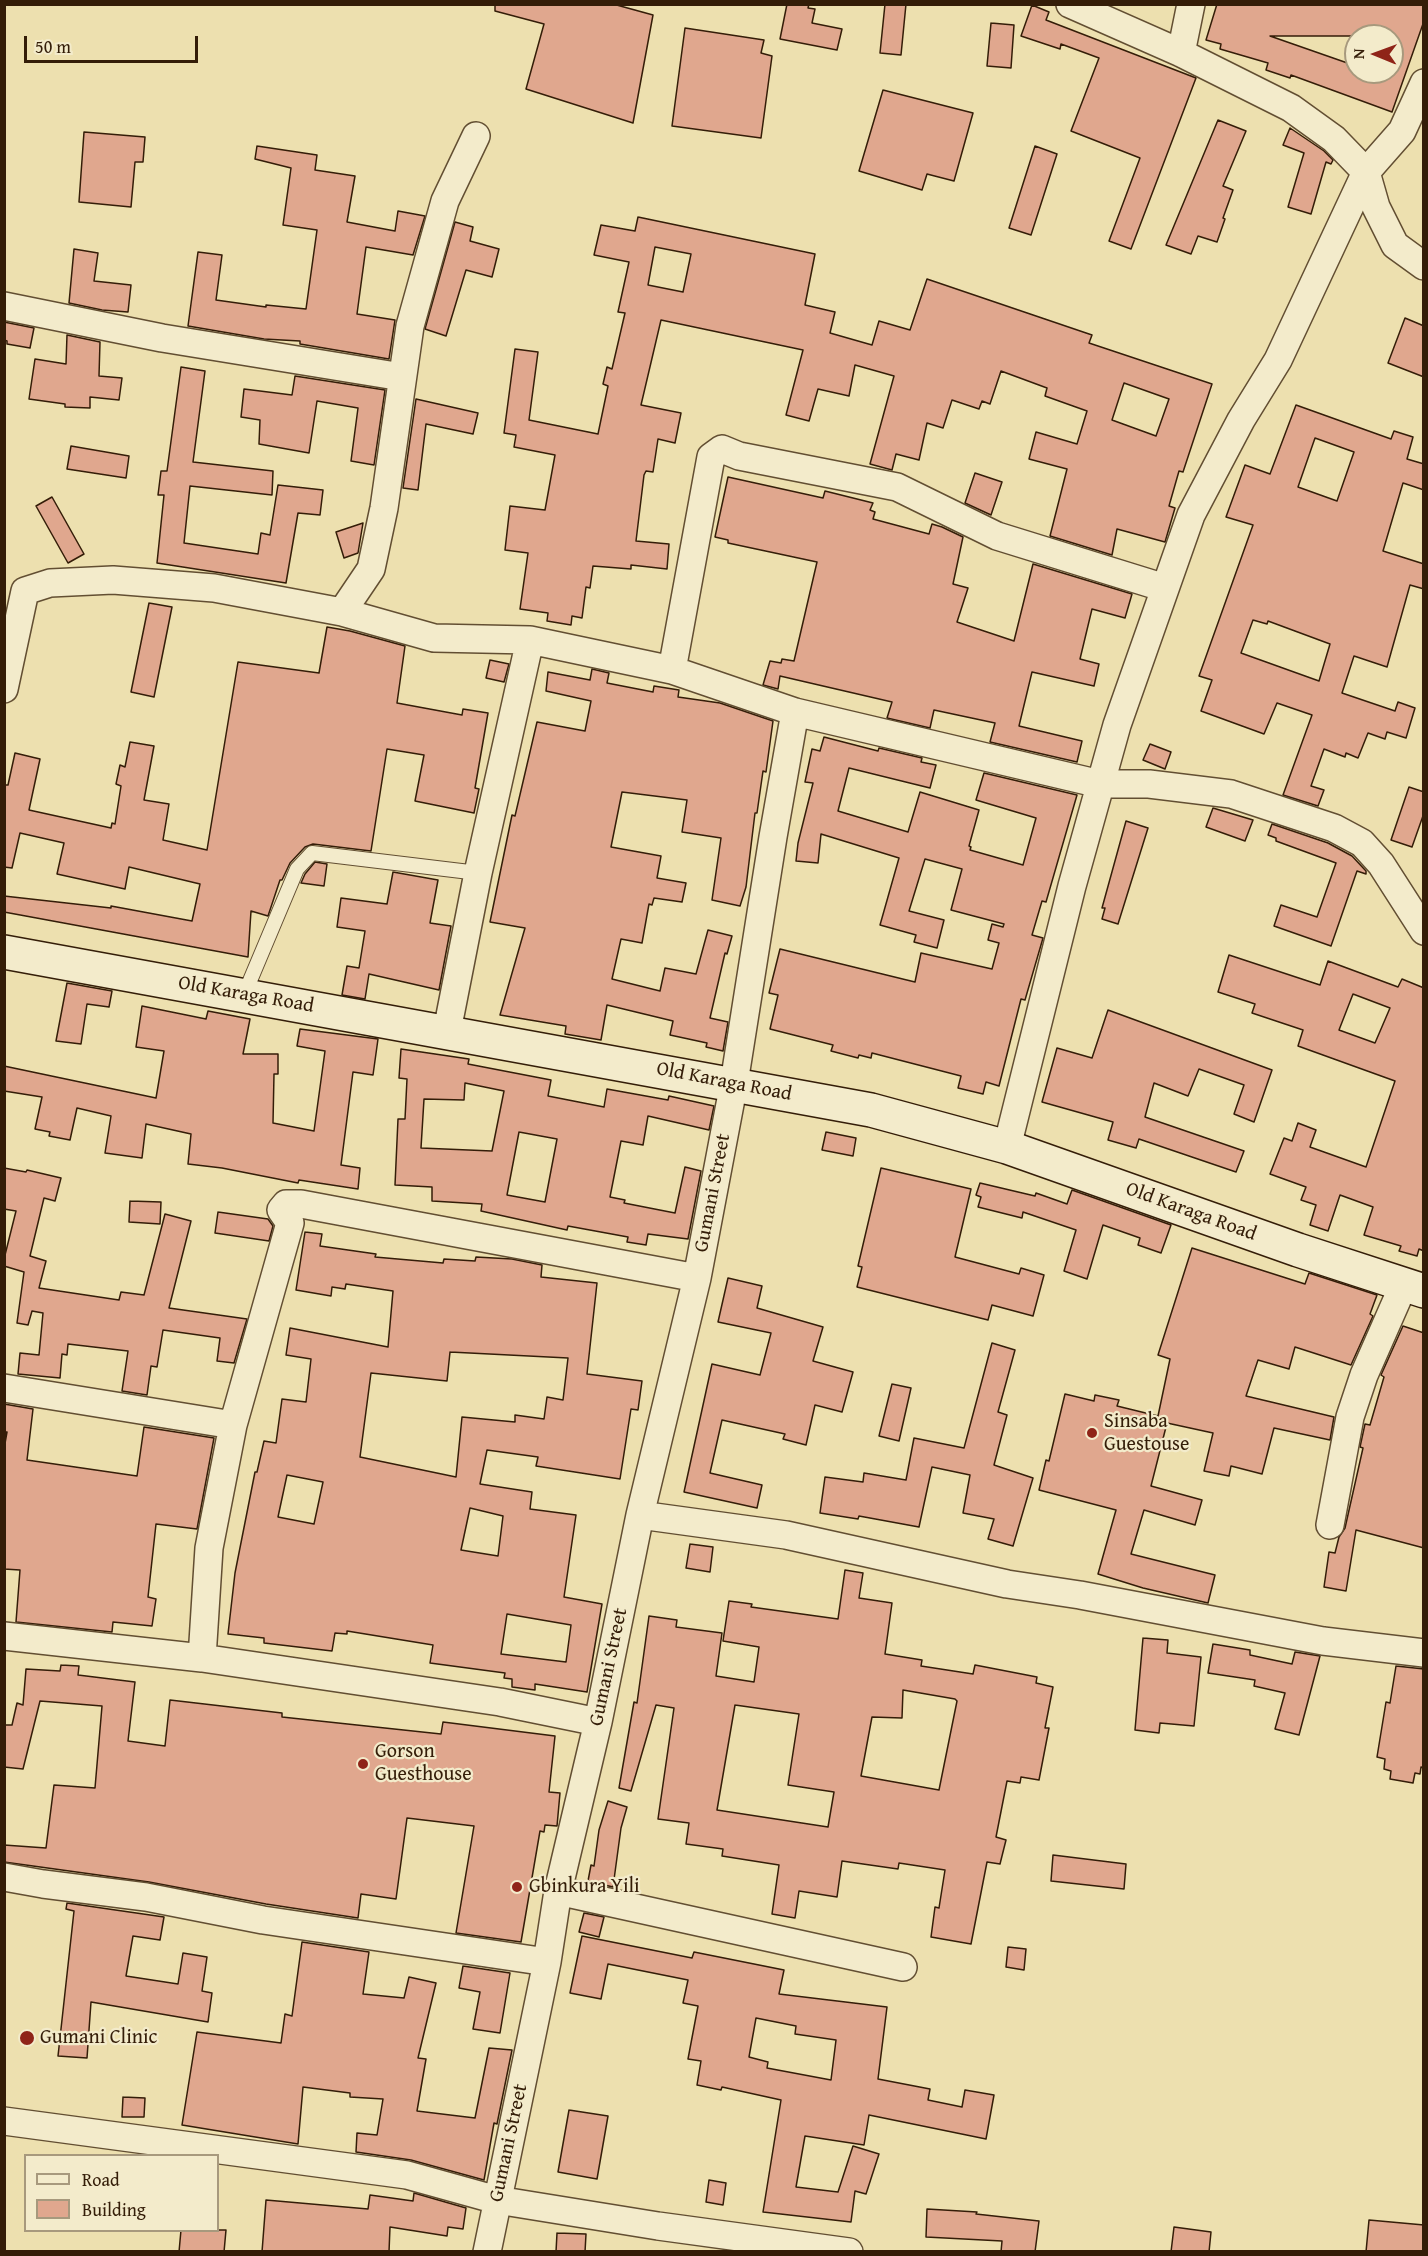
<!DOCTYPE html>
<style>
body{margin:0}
#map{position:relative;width:1428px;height:2256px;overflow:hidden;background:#ede0af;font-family:"Gentium Book Plus",serif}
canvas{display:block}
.frame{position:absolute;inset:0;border:6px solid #341d08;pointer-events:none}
.legend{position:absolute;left:24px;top:2154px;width:195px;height:78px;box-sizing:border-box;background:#f3ebcb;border:2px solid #a7997d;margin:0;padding:8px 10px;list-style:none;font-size:18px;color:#341d08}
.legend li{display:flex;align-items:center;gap:12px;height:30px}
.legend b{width:30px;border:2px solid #a7997d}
.north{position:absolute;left:1344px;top:24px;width:60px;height:60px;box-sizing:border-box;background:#f3ebcb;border:2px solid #a7997d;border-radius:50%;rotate:271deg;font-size:16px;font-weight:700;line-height:24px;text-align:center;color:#341d08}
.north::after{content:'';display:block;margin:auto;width:21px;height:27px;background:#8f2418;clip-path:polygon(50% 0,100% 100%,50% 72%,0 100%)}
.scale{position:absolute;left:24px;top:36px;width:174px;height:27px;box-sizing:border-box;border:3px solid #341d08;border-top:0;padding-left:8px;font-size:18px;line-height:21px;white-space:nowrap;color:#341d08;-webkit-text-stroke:4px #f3ebcb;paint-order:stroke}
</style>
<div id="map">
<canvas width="1428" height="2256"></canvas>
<div class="frame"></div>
<ul class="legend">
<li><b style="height:8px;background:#f3ebcb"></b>Road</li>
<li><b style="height:16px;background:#e0a78e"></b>Building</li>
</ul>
<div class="north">N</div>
<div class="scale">50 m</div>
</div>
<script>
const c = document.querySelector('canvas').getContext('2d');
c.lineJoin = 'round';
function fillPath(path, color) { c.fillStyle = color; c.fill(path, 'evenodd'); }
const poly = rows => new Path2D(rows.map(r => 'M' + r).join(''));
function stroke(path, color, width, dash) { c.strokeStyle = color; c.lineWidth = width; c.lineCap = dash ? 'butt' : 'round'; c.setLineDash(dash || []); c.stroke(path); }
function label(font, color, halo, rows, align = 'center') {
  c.font = font + ' "Gentium Book Plus",serif'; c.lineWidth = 4.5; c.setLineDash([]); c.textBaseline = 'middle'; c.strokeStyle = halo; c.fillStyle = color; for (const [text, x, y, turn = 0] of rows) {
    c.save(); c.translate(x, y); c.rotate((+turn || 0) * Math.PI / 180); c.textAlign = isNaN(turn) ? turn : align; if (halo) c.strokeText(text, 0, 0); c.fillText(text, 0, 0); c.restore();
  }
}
const building = poly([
 [495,4,613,4,653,15,633,123,526,89,544,24,495,11,495,4],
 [787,4,809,4,808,8,815,9,812,23,842,29,837,50,780,39,787,4],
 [885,4,906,4,901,55,880,53,885,4],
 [1217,4,1424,4,1424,21,1392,112,1291,75,1290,78,1266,70,1268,63,1220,49,1221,44,1206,40,1217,4],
 [1270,36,1392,36,1392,72,1356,72,1356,66,1270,36],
 [1032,5,1049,12,1046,20,1196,78,1131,249,1109,241,1140,158,1071,131,1099,58,1061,44,1060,49,1021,36,1032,5],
 [991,23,1014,25,1011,68,987,66,991,23],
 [685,28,764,40,761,53,772,56,761,138,672,126,685,28],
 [883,90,973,113,954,181,927,174,922,190,859,171,883,90],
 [1218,120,1246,131,1223,186,1233,190,1223,218,1225,219,1217,242,1198,236,1191,254,1166,245,1218,120],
 [1290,128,1324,151,1333,160,1331,164,1326,162,1311,214,1288,207,1304,153,1283,145,1290,128],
 [84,132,145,137,143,162,135,162,131,207,79,202,84,132],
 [257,146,317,155,315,170,355,176,347,222,395,231,398,211,425,216,413,255,366,247,357,314,395,320,389,359,300,344,300,341,264,339,188,326,198,252,222,255,216,300,266,307,266,305,306,309,317,230,283,225,291,168,255,159,257,146],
 [1035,146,1057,154,1031,235,1009,228,1035,146],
 [638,217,815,254,805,305,835,312,830,333,872,345,879,321,910,330,927,279,1092,335,1089,343,1212,384,1183,472,1179,471,1169,506,1175,508,1165,542,1117,529,1112,555,1050,536,1067,469,1029,459,1036,432,1077,444,1087,411,1045,396,1047,388,1001,371,990,404,982,401,979,409,952,400,943,428,927,423,919,460,896,454,892,470,870,464,894,376,855,365,849,396,818,389,809,421,786,415,803,350,661,320,641,405,681,413,675,443,658,439,653,472,646,471,644,475,636,541,669,544,667,569,631,565,631,569,593,566,590,588,586,587,582,618,572,616,571,625,547,621,548,613,520,609,528,553,505,550,510,506,545,510,555,455,514,447,516,435,504,433,515,349,538,352,529,420,598,434,608,386,603,384,607,367,612,369,625,313,618,312,629,262,594,255,601,225,635,231,638,217],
 [655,247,691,254,683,292,648,285,655,247],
 [1124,383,1169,399,1156,436,1112,420,1124,383],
 [455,222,473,227,470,241,499,249,492,277,466,270,446,336,425,329,455,222],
 [74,249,98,253,94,281,131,285,128,312,102,310,69,303,74,249],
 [1405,318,1424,326,1424,377,1388,363,1405,318],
 [4,322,34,328,30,348,7,344,7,341,4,340,4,322],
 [67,335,100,342,99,376,122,378,119,400,90,397,90,408,65,407,65,404,29,399,35,359,66,364,67,335],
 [181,367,205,371,193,462,273,471,272,495,190,486,184,543,258,554,261,533,270,535,278,485,323,490,320,515,298,513,286,583,157,563,164,495,158,495,161,471,167,471,181,367],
 [295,376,385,390,374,465,351,461,358,408,317,401,309,453,259,444,260,420,241,417,244,389,292,395,295,376],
 [416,399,478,413,473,434,426,424,418,490,403,488,416,399],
 [1296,405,1391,439,1394,431,1413,437,1407,459,1424,464,1424,490,1403,483,1383,551,1424,564,1424,589,1410,585,1387,667,1354,656,1342,693,1395,711,1398,702,1415,708,1406,738,1387,732,1385,739,1368,733,1358,758,1346,753,1345,757,1324,749,1311,786,1324,790,1318,806,1283,795,1312,715,1277,703,1264,734,1201,711,1212,680,1199,676,1253,525,1226,517,1245,465,1270,474,1296,405],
 [1315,438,1354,452,1337,501,1298,487,1315,438],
 [1253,620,1267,624,1268,621,1330,644,1319,681,1241,653,1253,620],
 [71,446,129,456,126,478,67,469,71,446],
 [975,473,1002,482,991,515,965,503,975,473],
 [728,477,823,498,825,491,873,503,870,510,875,512,873,519,929,534,932,524,942,527,963,537,953,584,968,588,957,622,1014,641,1033,564,1132,594,1125,618,1092,609,1080,659,1099,664,1094,686,1032,672,1019,726,1082,741,1077,762,990,742,995,723,934,710,930,728,887,718,892,702,780,676,778,689,763,685,770,661,781,663,782,659,794,661,817,562,728,543,728,540,715,537,728,477],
 [52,497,84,554,68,563,36,506,52,497],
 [363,523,358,553,344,558,336,532,363,523],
 [149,603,172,607,154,697,131,692,149,603],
 [327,627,350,631,405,646,397,703,462,715,463,709,488,713,475,788,479,789,474,813,415,801,424,755,387,749,371,851,313,844,305,847,290,863,282,880,280,880,268,916,251,911,248,957,4,912,4,896,111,908,111,906,192,921,200,884,129,867,125,889,57,874,64,843,20,833,12,868,4,867,4,785,8,785,15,753,40,759,29,810,111,828,112,823,115,824,121,786,116,784,120,765,125,767,130,742,154,746,144,800,169,804,163,840,207,850,238,662,319,673,327,627],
 [490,660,509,664,504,682,486,678,490,660],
 [592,669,609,673,607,683,653,692,654,686,679,690,678,697,720,703,773,721,766,772,763,771,757,813,755,813,746,887,740,906,712,900,721,838,682,832,687,800,622,792,611,847,661,856,657,878,686,883,682,902,654,898,652,905,649,904,642,943,621,939,612,979,660,991,665,968,696,974,708,930,732,936,727,954,725,953,710,1018,728,1022,723,1051,706,1047,707,1043,670,1035,673,1021,607,1005,601,1040,565,1034,566,1026,500,1015,525,928,490,922,512,815,515,816,537,722,585,731,591,701,546,691,548,672,590,680,592,669],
 [824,737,878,751,879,748,922,758,921,762,936,765,930,788,849,768,838,811,908,832,920,792,979,810,969,846,971,847,970,850,1023,865,1036,818,976,800,984,773,1077,795,1046,902,1042,901,1032,935,1043,938,1025,1000,1021,999,999,1086,986,1082,983,1094,958,1088,961,1076,872,1053,871,1058,859,1055,858,1058,831,1051,833,1045,770,1029,778,995,769,993,780,949,915,982,921,953,992,969,999,943,988,940,992,924,1003,927,1004,924,951,910,962,869,925,859,909,911,944,920,937,948,914,942,916,935,880,925,899,858,821,834,818,863,796,861,798,843,813,783,805,782,812,749,820,751,824,737],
 [1150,744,1171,752,1165,769,1143,760,1150,744],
 [1409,787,1424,792,1424,813,1412,847,1391,840,1409,787],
 [1213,808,1253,820,1245,841,1206,827,1213,808],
 [1126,821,1148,828,1118,924,1102,919,1105,908,1102,908,1126,821],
 [1272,824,1328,843,1352,856,1366,871,1366,874,1357,871,1331,946,1274,926,1281,905,1317,917,1336,863,1276,841,1276,838,1268,835,1272,824],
 [315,862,327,864,324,886,301,883,305,874,315,862],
 [393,872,438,880,430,923,451,926,439,990,369,974,365,999,342,995,347,966,359,968,365,931,337,927,341,898,387,904,393,872],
 [1229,955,1320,985,1328,961,1398,987,1402,979,1424,988,1424,1251,1419,1249,1417,1256,1399,1251,1401,1246,1364,1235,1373,1207,1340,1195,1328,1231,1310,1225,1316,1205,1301,1200,1306,1187,1270,1174,1284,1138,1292,1141,1298,1123,1316,1130,1310,1147,1366,1167,1395,1081,1298,1046,1303,1030,1252,1013,1255,1004,1218,992,1229,955],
 [1353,994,1390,1008,1375,1043,1339,1030,1353,994],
 [67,983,112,991,109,1007,87,1004,81,1044,56,1041,67,983],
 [142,1006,206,1019,208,1011,250,1019,243,1054,278,1054,278,1074,274,1074,273,1123,314,1131,325,1051,297,1046,300,1029,378,1039,373,1075,353,1072,341,1165,360,1168,358,1189,299,1180,298,1183,222,1168,188,1164,191,1134,146,1124,142,1158,105,1153,111,1116,77,1108,70,1140,49,1136,50,1132,35,1129,42,1097,4,1091,4,1066,156,1098,164,1051,136,1047,142,1006],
 [1108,1010,1272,1070,1254,1122,1234,1114,1244,1085,1199,1069,1188,1096,1154,1083,1145,1117,1244,1151,1236,1172,1139,1139,1136,1148,1108,1140,1113,1122,1042,1102,1057,1048,1092,1058,1108,1010],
 [401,1049,469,1059,468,1064,551,1080,548,1096,604,1107,607,1089,668,1100,669,1096,714,1106,709,1130,648,1116,643,1145,621,1141,610,1197,625,1200,624,1203,675,1213,685,1167,701,1171,688,1239,648,1234,646,1245,627,1242,628,1237,568,1226,567,1230,481,1211,482,1204,432,1201,432,1187,395,1185,398,1119,405,1119,407,1079,399,1078,401,1049],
 [465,1083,504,1091,492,1151,421,1148,424,1099,464,1100,465,1083],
 [519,1132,557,1139,545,1202,507,1195,519,1132],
 [826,1132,856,1138,853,1156,822,1150,826,1132],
 [4,1168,26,1172,27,1170,61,1178,55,1201,44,1198,30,1256,46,1261,39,1288,119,1300,121,1292,144,1295,165,1214,191,1221,169,1308,247,1319,234,1363,217,1361,220,1338,163,1330,157,1367,151,1366,147,1395,122,1391,128,1351,68,1344,67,1355,62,1354,60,1378,18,1374,20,1353,39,1355,43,1313,32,1311,28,1325,17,1323,24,1272,4,1266,4,1259,16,1211,4,1209,4,1168],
 [881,1168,971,1189,955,1257,1019,1274,1021,1268,1044,1275,1033,1316,992,1305,988,1320,857,1287,862,1267,858,1266,881,1168],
 [980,1183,1035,1196,1036,1193,1067,1204,1072,1190,1171,1225,1161,1253,1138,1245,1140,1238,1103,1225,1087,1279,1064,1271,1076,1230,1023,1212,1022,1218,978,1207,981,1197,976,1195,980,1183],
 [130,1201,161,1202,160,1224,129,1222,130,1201],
 [218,1212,268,1219,273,1226,269,1241,215,1233,218,1212],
 [305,1232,322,1234,320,1246,376,1254,375,1257,443,1263,444,1259,475,1261,476,1257,512,1259,542,1265,541,1277,597,1283,587,1374,642,1381,638,1410,631,1409,620,1479,536,1466,538,1457,487,1450,480,1484,532,1492,530,1509,576,1515,564,1597,602,1604,587,1692,535,1684,535,1690,512,1687,512,1679,504,1678,505,1673,430,1663,433,1645,347,1631,347,1634,335,1633,332,1651,264,1643,264,1638,228,1634,235,1573,255,1472,257,1472,264,1441,276,1443,282,1399,306,1402,311,1359,286,1355,290,1328,388,1347,393,1291,346,1284,345,1289,332,1287,331,1296,296,1290,305,1232],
 [450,1352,568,1358,563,1400,547,1397,544,1419,515,1415,515,1422,462,1417,456,1477,360,1457,371,1373,447,1381,450,1352],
 [287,1475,323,1482,314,1524,278,1517,287,1475],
 [470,1508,503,1516,498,1556,461,1550,470,1508],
 [507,1614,571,1625,566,1662,501,1654,507,1614],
 [1192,1248,1305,1284,1309,1273,1377,1295,1370,1314,1373,1316,1351,1365,1295,1347,1289,1369,1258,1360,1246,1396,1334,1417,1330,1440,1274,1428,1262,1474,1231,1466,1229,1476,1204,1471,1213,1433,1167,1423,1151,1486,1202,1500,1195,1525,1144,1510,1131,1554,1215,1575,1208,1603,1143,1588,1098,1574,1116,1510,1039,1490,1046,1460,1049,1461,1065,1394,1094,1401,1095,1395,1119,1400,1117,1406,1158,1416,1170,1359,1158,1355,1192,1248],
 [728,1278,762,1286,757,1308,823,1327,813,1361,853,1372,842,1412,815,1405,806,1445,783,1439,785,1434,722,1420,710,1473,762,1485,757,1508,684,1492,712,1364,760,1375,771,1333,718,1322,728,1278],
 [1403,1326,1424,1333,1424,1548,1356,1530,1346,1591,1324,1587,1329,1552,1335,1553,1339,1537,1345,1528,1363,1448,1360,1447,1365,1424,1370,1425,1384,1377,1381,1375,1403,1326],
 [992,1343,1015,1350,998,1412,1007,1415,994,1465,1033,1478,1013,1546,988,1539,994,1519,963,1513,970,1475,932,1467,919,1527,859,1516,858,1519,820,1513,825,1477,863,1482,864,1473,906,1480,914,1438,964,1448,992,1343],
 [892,1384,911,1388,899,1441,879,1436,892,1384],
 [4,1404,33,1409,27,1460,137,1476,144,1427,214,1438,197,1529,156,1524,148,1597,156,1599,152,1626,113,1622,112,1632,16,1622,20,1570,4,1569,4,1449,7,1432,4,1432,4,1404],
 [690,1544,713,1547,710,1572,686,1568,690,1544],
 [845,1570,863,1573,859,1598,892,1603,885,1654,922,1660,921,1666,973,1674,975,1665,1037,1677,1036,1683,1053,1687,1045,1728,1049,1728,1039,1780,1021,1777,1020,1783,1007,1781,996,1837,1006,1840,1000,1864,987,1862,971,1944,931,1937,935,1907,939,1908,945,1870,899,1863,898,1869,842,1861,837,1897,799,1891,795,1918,772,1914,779,1865,722,1856,723,1849,686,1844,689,1823,658,1819,674,1708,656,1705,631,1791,619,1788,634,1702,637,1703,649,1616,677,1620,676,1627,722,1633,716,1676,754,1682,759,1647,723,1641,729,1601,752,1604,751,1607,838,1619,845,1570],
 [903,1690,955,1699,957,1701,939,1790,861,1776,872,1717,902,1718,903,1690],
 [735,1705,799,1714,788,1785,834,1792,828,1827,717,1810,735,1705],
 [1143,1638,1168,1640,1167,1653,1201,1657,1194,1726,1160,1723,1159,1733,1135,1730,1143,1638],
 [1213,1644,1250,1650,1250,1655,1292,1664,1295,1652,1320,1656,1299,1735,1275,1729,1285,1693,1254,1686,1255,1680,1208,1673,1213,1644],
 [61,1665,79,1666,78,1675,135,1682,128,1741,165,1746,170,1700,282,1713,282,1717,441,1734,443,1722,555,1736,549,1792,560,1793,557,1826,545,1825,544,1832,540,1831,521,1942,456,1933,474,1826,407,1818,396,1899,361,1894,358,1918,266,1904,149,1882,4,1862,4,1845,46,1848,54,1785,95,1788,102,1706,40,1701,23,1769,4,1767,4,1725,12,1725,17,1703,23,1705,26,1669,60,1671,61,1665],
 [1396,1666,1424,1669,1424,1768,1421,1767,1420,1774,1415,1773,1413,1783,1390,1779,1391,1771,1384,1769,1385,1759,1377,1757,1386,1702,1390,1703,1396,1666],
 [608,1801,627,1807,621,1828,613,1887,588,1881,591,1865,594,1866,599,1830,608,1801],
 [1053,1855,1126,1864,1124,1889,1051,1881,1053,1855],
 [67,1903,164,1917,160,1940,133,1936,126,1976,178,1984,183,1953,207,1957,202,1991,212,1993,208,2022,91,2002,87,2058,58,2056,74,1911,66,1909,67,1903],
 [584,1913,604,1917,599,1937,579,1932,584,1913],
 [582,1936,692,1958,694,1952,784,1970,779,1994,887,2007,878,2079,930,2089,928,2100,962,2107,965,2090,994,2095,986,2139,869,2115,864,2145,805,2136,796,2187,838,2192,853,2146,879,2154,866,2194,855,2191,851,2222,763,2212,781,2100,722,2087,721,2090,697,2085,701,2061,688,2059,698,2006,683,2003,688,1980,608,1964,601,1999,570,1993,582,1936],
 [756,2018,796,2026,795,2034,836,2040,831,2080,767,2068,768,2062,749,2057,756,2018],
 [302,1942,369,1952,363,1994,404,1998,409,1977,436,1983,418,2058,426,2059,417,2111,475,2118,489,2048,512,2050,497,2124,494,2123,484,2180,411,2160,356,2152,357,2133,377,2135,383,2099,350,2097,350,2093,303,2087,298,2144,182,2125,197,2032,281,2043,285,2014,292,2016,302,1942],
 [1008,1947,1026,1949,1024,1970,1006,1967,1008,1947],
 [463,1966,510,1973,500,2033,473,2029,480,1992,459,1988,463,1966],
 [123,2097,145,2098,144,2117,122,2117,123,2097],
 [569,2110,608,2116,597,2179,558,2172,569,2110],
 [709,2180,726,2183,723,2205,706,2202,709,2180],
 [414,2193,466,2208,463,2229,448,2227,447,2236,390,2227,389,2252,262,2252,266,2200,368,2209,370,2195,413,2201,414,2193],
 [927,2209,977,2212,976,2214,1039,2221,1035,2252,1001,2252,1002,2241,926,2237,927,2209],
 [1369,2220,1424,2225,1424,2252,1366,2252,1369,2220],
 [1174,2227,1211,2232,1209,2252,1171,2252,1174,2227],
 [181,2230,226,2230,224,2252,179,2252,181,2230],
 [557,2233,586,2234,585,2252,556,2252,557,2233]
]);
fillPath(building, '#e0a78e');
stroke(building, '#341d08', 1.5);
const lane = poly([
 [244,995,297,869,312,853,478,873]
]);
const street = poly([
 [1070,4,1181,53,1291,108,1334,139,1366,172,1376,207,1395,245,1424,266],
 [1181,53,1191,4],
 [4,306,162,338,402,377],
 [342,612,371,569,384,508,410,326,445,201,476,136],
 [672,670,711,457,722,449,739,456,897,487,997,536,1165,588],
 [4,689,25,591,50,583,113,580,214,588,342,612,434,638,530,640,672,670,795,712],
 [447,1031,478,873,530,640],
 [1007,1147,1072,886,1117,725,1191,515,1241,420,1278,360,1366,172,1402,131,1424,83],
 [4,1388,233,1425],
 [640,1515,786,1535,1007,1584,1080,1595,1323,1641,1424,1653],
 [1330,1525,1350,1417,1364,1375,1404,1284],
 [4,1636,202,1658,500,1702,598,1722],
 [202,1658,209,1548,233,1425,290,1223,281,1210,286,1204,301,1204,697,1278],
 [4,1877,43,1884,146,1897,263,1920,547,1962],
 [558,1891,903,1967],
 [4,2121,407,2175,497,2200,658,2226,849,2252],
 [487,2252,547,1962,558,1891,598,1722,640,1515,697,1278,734,1083,773,837,795,712,1100,784,1149,784,1231,794,1334,828,1362,843,1381,864,1424,931]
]);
const secondary = poly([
 [4,952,871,1110,1007,1147,1298,1250,1424,1291]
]);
stroke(lane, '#624e32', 16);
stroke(street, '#624e32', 30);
stroke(secondary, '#341d08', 36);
stroke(lane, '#f3ebcb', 14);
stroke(street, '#f3ebcb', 27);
stroke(secondary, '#f3ebcb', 33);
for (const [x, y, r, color] of [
 [1092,1433,6,"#8f2418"],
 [363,1764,6,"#8f2418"],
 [517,1887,6,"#8f2418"],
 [27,2038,8,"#8f2418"]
]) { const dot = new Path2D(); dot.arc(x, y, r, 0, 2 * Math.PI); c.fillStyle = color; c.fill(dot); stroke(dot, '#f3ebcb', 2); }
label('20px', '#341d08', '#f3ebcb', [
 ["Old Karaga Road",246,995,10],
 ["Old Karaga Road",724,1082,11],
 ["Gumani Street",713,1193,-79],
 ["Old Karaga Road",1191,1212,20],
 ["Gumani Street",609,1667,-78],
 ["Gumani Street",509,2143,-78]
]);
label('20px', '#341d08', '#f3ebcb', [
 ["Sinsaba",1104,1422],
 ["Guestouse",1104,1445],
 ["Gorson",375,1752],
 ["Guesthouse",375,1775],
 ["Gbinkura Yili",529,1887],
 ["Gumani Clinic",40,2038]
], 'left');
</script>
